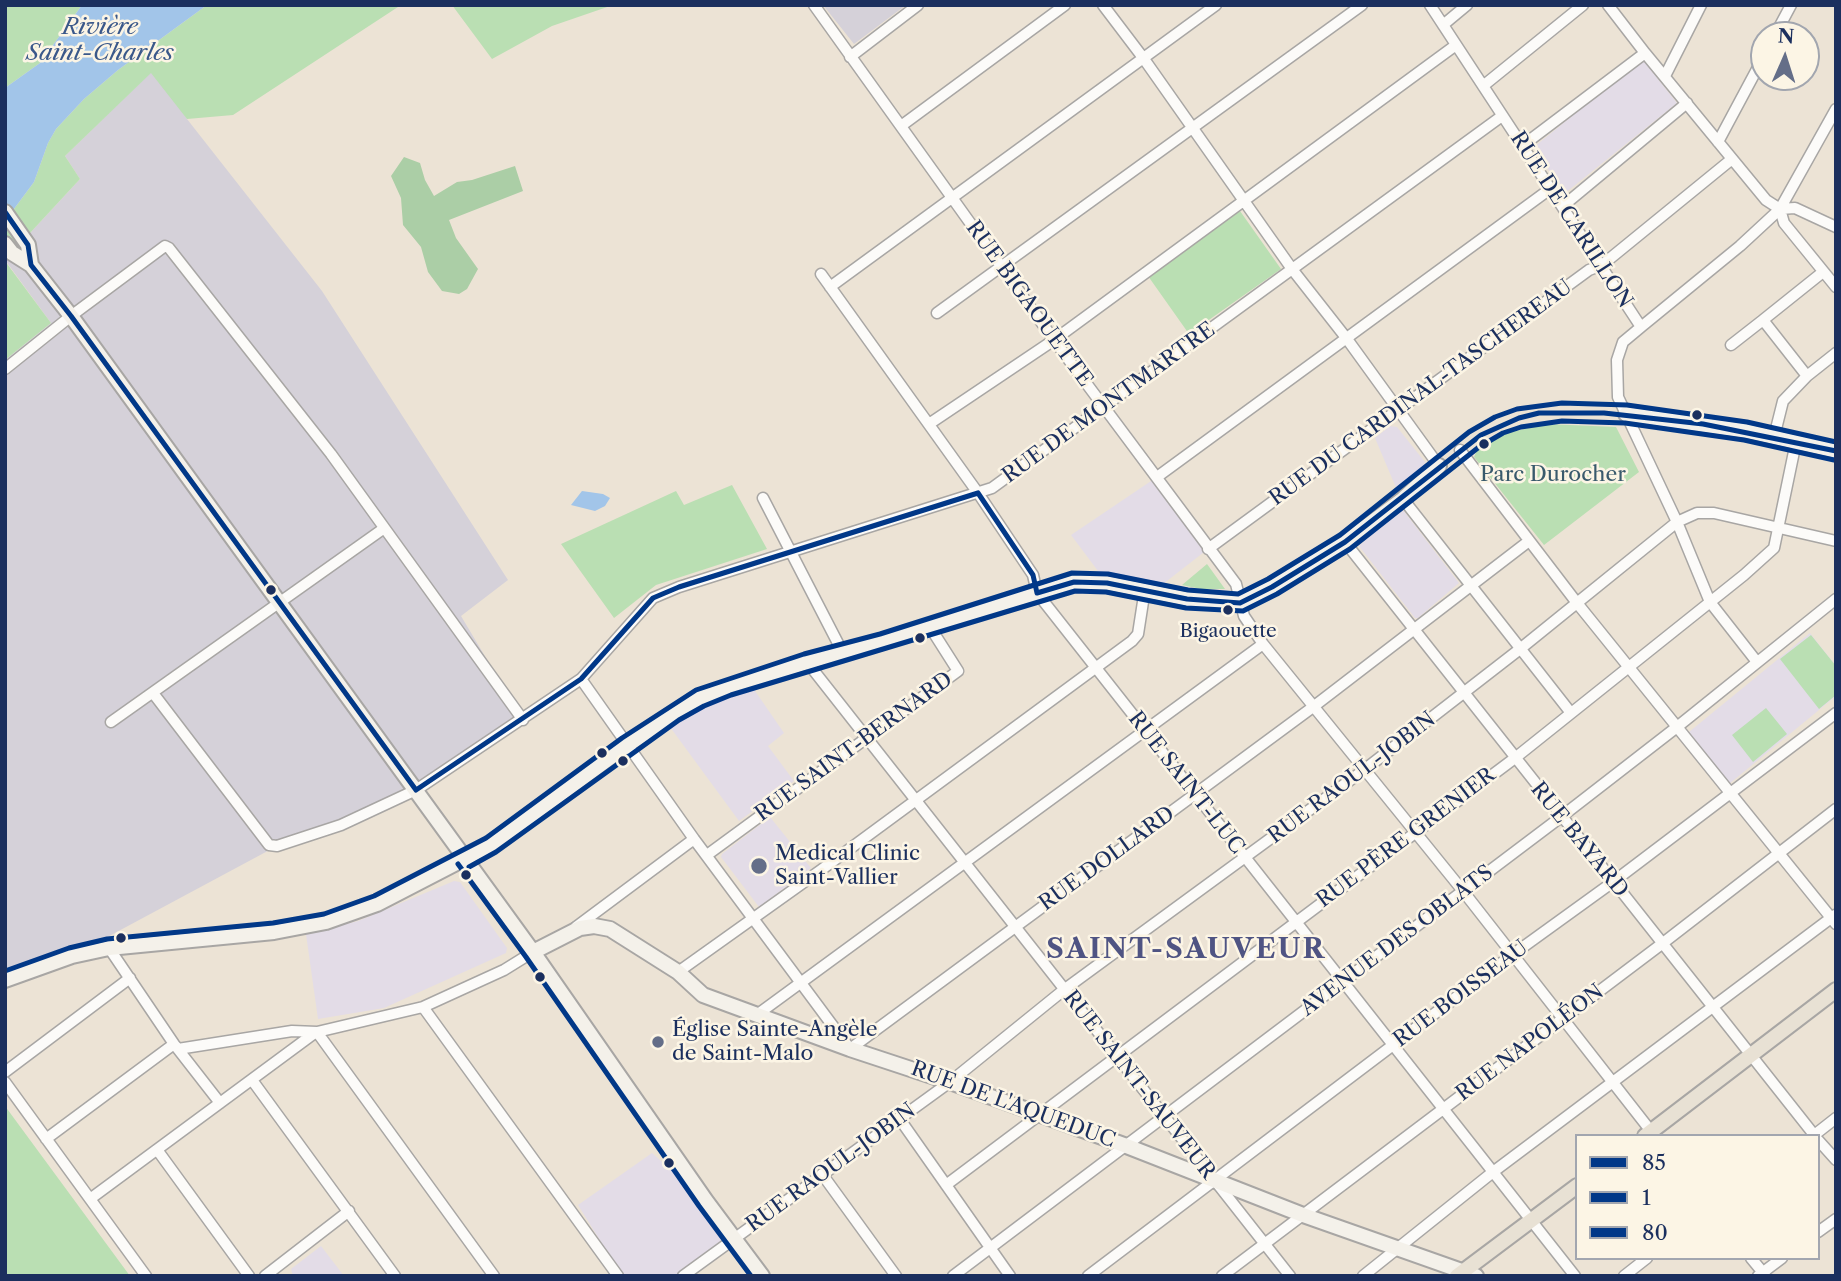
<!DOCTYPE html>
<meta charset="utf-8">
<style>
body{margin:0}
#map{position:relative;width:1841px;height:1281px;overflow:hidden;background:#ece3d5;font-family:"Libre Caslon Text",serif}
canvas{display:block}
.frame{position:absolute;inset:0;border:7px solid #1b2f5e;pointer-events:none}
.legend{position:absolute;left:1575px;top:1134px;width:245px;height:126px;box-sizing:border-box;background:#fcf5e5;border:2px solid #a2a6af;margin:0;padding:9px 12px;list-style:none;font-size:21px;color:#1b2f5e}
.legend li{display:flex;align-items:center;gap:14px;height:35px}
.legend b{width:35px;border:2px solid #a2a6af}
.north{position:absolute;left:1750px;top:21px;width:70px;height:70px;box-sizing:border-box;background:#fcf5e5;border:2px solid #a2a6af;border-radius:50%;rotate:3deg;font-size:19px;font-weight:700;line-height:28px;text-align:center;color:#1b2f5e}
.north::after{content:'';display:block;margin:auto;width:24px;height:32px;background:#646e88;clip-path:polygon(50% 0,100% 100%,50% 72%,0 100%)}
</style>
<div id="map">
<canvas width="1841" height="1281"></canvas>
<div class="frame"></div>
<ul class="legend">
<li><b style="height:9px;background:#013888"></b>85</li>
<li><b style="height:9px;background:#013888"></b>1</li>
<li><b style="height:9px;background:#013888"></b>80</li>
</ul>
<div class="north">N</div>
</div>
<script>
const c = document.querySelector('canvas').getContext('2d');
c.lineJoin = 'round';
function fillPath(path, color) { c.fillStyle = color; c.fill(path, 'evenodd'); }
const poly = rows => new Path2D(rows.map(r => 'M' + r).join(''));
function stroke(path, color, width, dash) { c.strokeStyle = color; c.lineWidth = width; c.lineCap = dash ? 'butt' : 'round'; c.setLineDash(dash || []); c.stroke(path); }
function label(font, color, halo, rows, align = 'center') {
  c.font = font + ' "Libre Caslon Text",serif'; c.lineWidth = 5; c.setLineDash([]); c.textBaseline = 'middle'; c.strokeStyle = halo; c.fillStyle = color; for (const [text, x, y, turn = 0] of rows) {
    c.save(); c.translate(x, y); c.rotate((+turn || 0) * Math.PI / 180); c.textAlign = isNaN(turn) ? turn : align; if (halo) c.strokeText(text, 0, 0); c.fillText(text, 0, 0); c.restore();
  }
}
fillPath(poly([
 [1642,59,1677,103,1564,194,1534,147],
 [1390,426,1397,427,1425,462,1424,466,1397,490,1375,438],
 [1157,477,1208,549,1154,591,1107,583,1071,535],
 [1400,509,1403,510,1459,583,1418,618,1415,618,1359,546],
 [1810,633,1836,666,1836,696,1729,784,1689,732],
 [753,688,784,733,768,746,794,781,739,821,670,727,690,713,719,699],
 [770,817,811,868,759,907,721,857,722,854],
 [454,881,460,882,507,948,506,953,384,1008,318,1019,306,934,358,921],
 [652,1153,706,1201,734,1238,683,1276,622,1276,578,1205],
 [321,1246,344,1276,293,1276,291,1269]
]), '#e3dce7');
fillPath(poly([
 [823,5,906,5,854,44],
 [152,71,160,72,187,119,322,291,508,580,461,616,523,720,416,790,277,846,72,956,5,980,5,360,51,323,5,260,80,179,65,156]
]), '#d5d1d9');
fillPath(poly([
 [5,5,82,5,40,63,5,88],
 [207,5,401,5,233,115,187,119,151,73,65,156,80,179,5,260,5,221,34,182,48,143,56,129,84,99,118,70],
 [452,5,613,5,552,26,492,59],
 [1240,211,1281,269,1189,334,1148,276],
 [5,261,51,323,5,360],
 [1547,424,1616,427,1639,472,1544,545,1474,457,1477,450,1507,433],
 [732,485,767,549,656,585,614,618,561,544,676,491,684,505],
 [1207,564,1225,589,1201,589,1182,585],
 [1811,635,1836,666,1836,695,1819,709,1780,659],
 [1766,708,1787,734,1753,762,1732,735],
 [5,1106,130,1276,5,1276]
]), '#badfb3');
fillPath(poly([
 [404,157,420,163,425,180,434,196,457,182,472,180,515,166,523,191,449,220,456,238,478,269,467,289,459,294,442,291,428,272,421,247,403,225,401,198,391,176]
]), '#abcea6');
fillPath(poly([
 [82,5,207,5,118,70,84,99,56,129,48,143,34,182,5,221,5,88,40,63],
 [582,491,603,494,610,498,605,506,595,511,571,505]
]), '#a2c5e9');
const street = poly([
 [814,5,1054,340,1236,584,1244,616,1263,644,1463,891,1654,1135],
 [1103,5,1144,59,1292,269,1347,339,1439,466],
 [1430,5,1641,327,1623,342,1617,360,1618,397,1677,522,1710,602,1757,662],
 [1608,5,1645,53,1766,200,1780,209,1784,223,1836,287],
 [1443,25,1467,5],
 [1775,35,1791,5],
 [850,57,918,5],
 [1665,76,1701,5],
 [1483,86,1583,5],
 [901,126,1065,5],
 [1718,142,1764,56],
 [1522,146,1645,53],
 [1563,206,1687,103],
 [1780,209,1795,208,1836,227],
 [821,274,978,493,1033,575,1037,593,1575,1276],
 [830,287,1216,5],
 [937,313,1362,5],
 [1641,327,1740,246,1780,209,1836,109],
 [1731,345,1763,320],
 [5,369,71,316,165,246,169,248,331,454,523,720],
 [1807,376,1763,320,1823,272],
 [929,424,1054,340,1456,45],
 [1774,437,1783,401,1807,376,1836,353],
 [1460,450,1577,603,1836,924],
 [1157,477,1550,189],
 [763,498,843,653],
 [1403,499,1571,713],
 [1345,542,1815,1136],
 [1208,549,1589,270,1602,265,1732,159],
 [807,662,1290,1276],
 [581,679,694,839,850,1049,1313,707,1529,541],
 [153,693,269,845,277,846,341,825,416,790,581,679,653,598,679,587,992,488,1502,116],
 [111,722,383,529],
 [707,855,958,671,930,627],
 [576,927,694,839],
 [109,948,174,1044,220,1103],
 [678,972,821,870,1132,641,1138,634,1145,589],
 [423,1007,618,1276],
 [758,1014,1263,644],
 [317,1032,494,1276],
 [178,1049,292,1031,317,1032,423,1007,504,970,533,952],
 [5,1072,130,978],
 [252,1080,395,1276],
 [5,1082,146,1276],
 [899,1118,1010,1276],
 [1813,1136,1836,1118],
 [46,1139,174,1044],
 [1818,1140,1836,1160],
 [158,1151,249,1276],
 [822,1174,896,1276],
 [946,1185,1515,758,1744,575,1774,548,1796,442],
 [90,1199,316,1032],
 [1818,1232,1836,1219],
 [1751,1258,1765,1275],
 [265,1276,349,1211],
 [683,1276,950,1082,1065,989,1364,770,1520,649,1677,522,1697,513,1714,513,1836,541],
 [953,1276,1561,817,1677,727,1836,599],
 [1088,1276,1512,955,1613,882,1836,713],
 [1222,1276,1663,943,1836,809],
 [1363,1276,1493,1172,1835,915],
 [1624,1276,1647,1258],
 [1758,1276,1782,1258]
]);
const secondary = poly([
 [5,212,28,245,31,265],
 [5,244,12,253,31,265,71,316,533,952,706,1201,762,1276],
 [1626,414,1746,431,1836,451],
 [533,952,580,928,594,926,610,929,678,972,703,995,850,1049,950,1082,1124,1145,1303,1215,1476,1276],
 [5,980,72,956,109,948,274,932,326,922,377,904,491,845,627,745,700,698,807,662,882,642,1074,582,1107,583,1187,599,1240,603,1272,587,1345,542,1403,499,1439,466]
]);
const primary = poly([
 [1645,1136,1836,990],
 [1457,1276,1577,1186]
]);
stroke(street, '#a8a6a4', 13);
stroke(secondary, '#a8a6a4', 18);
stroke(primary, '#a8a6a4', 18);
stroke(street, '#fcfbf9', 10);
stroke(secondary, '#f4f1ea', 14);
stroke(primary, '#e8e1d4', 14);
stroke(poly([
 [5,212,28,245,31,265,71,316,416,790],
 [978,493,1033,575,1037,593],
 [1037,593,1074,582,1107,583,1187,599,1240,603,1272,587,1345,542,1481,435,1519,418,1539,413,1604,413,1703,424,1836,451],
 [416,790,581,679,653,598,679,587,978,493]
]), '#013888', 5);
stroke(poly([
 [458,864,526,957,699,1206,751,1276],
 [469,867,496,852,679,720,704,706,731,695,1075,591,1106,592,1186,608,1243,611,1277,594,1350,549,1479,447,1503,433,1521,427,1562,421,1625,423,1744,440,1834,460]
]), '#013888', 5);
stroke(poly([
 [5,971,69,948,107,939,273,923,324,914,374,896,486,838,622,738,696,690,804,654,880,634,1072,573,1108,574,1188,590,1238,594,1268,579,1340,535,1469,432,1495,417,1517,409,1562,403,1627,405,1747,422,1836,442]
]), '#013888', 5);
for (const [x, y, r, color] of [
 [1697,415,6,"#1b2f5e"],
 [1484,444,6,"#1b2f5e"],
 [271,590,6,"#1b2f5e"],
 [1228,610,6,"#1b2f5e"],
 [920,638,6,"#1b2f5e"],
 [602,753,6,"#1b2f5e"],
 [623,761,6,"#1b2f5e"],
 [759,866,9,"#646e88"],
 [466,875,6,"#1b2f5e"],
 [121,938,6,"#1b2f5e"],
 [540,977,6,"#1b2f5e"],
 [658,1042,7,"#646e88"],
 [669,1163,6,"#1b2f5e"]
]) { const dot = new Path2D(); dot.arc(x, y, r, 0, 2 * Math.PI); c.fillStyle = color; c.fill(dot); stroke(dot, '#fcf5e5', 2.5); }
label('19px', '#1b2f5e', '#fcf5e5', [
 ["Bigaouette",1228,632]
]);
label('21px', '#1b2f5e', '#fcf5e5', [
 ["RUE DE CARILLON",1571,220,57],
 ["RUE BIGAOUETTE",1029,304,54],
 ["RUE DU CARDINAL-TASCHEREAU",1421,393,-36],
 ["RUE DE MONTMARTRE",1109,403,-36],
 ["RUE SAINT-BERNARD",854,747,-36],
 ["RUE RAOUL-JOBIN",1352,778,-37],
 ["RUE SAINT-LUC",1186,783,52],
 ["RUE PÈRE GRENIER",1406,838,-37],
 ["RUE BAYARD",1579,840,51],
 ["RUE DOLLARD",1107,859,-36],
 ["AVENUE DES OBLATS",1397,941,-37],
 ["RUE BOISSEAU",1461,994,-37],
 ["RUE NAPOLÉON",1530,1043,-37],
 ["RUE SAINT-SAUVEUR",1139,1085,52],
 ["RUE DE L'AQUEDUC",1013,1105,20],
 ["RUE RAOUL-JOBIN",831,1168,-36]
]);
label('21px', '#395a6c', '#fcf5e5', [
 ["Parc Durocher",1553,475]
]);
label('21px', '#1b2f5e', '#fcf5e5', [
 ["Medical Clinic",775,854],
 ["Saint-Vallier",775,878],
 ["Église Sainte-Angèle",672,1030],
 ["de Saint-Malo",672,1054]
], 'left');
label('italic 23px', '#3a588a', '#fcf5e5', [
 ["Rivière",100,27],
 ["Saint-Charles",100,53]
]);
c.letterSpacing = '2px';
label('bold 28px', '#4f5483', '#fcf5e5', [
 ["SAINT-SAUVEUR",1186,950]
]);
c.letterSpacing = '0px';
</script>
